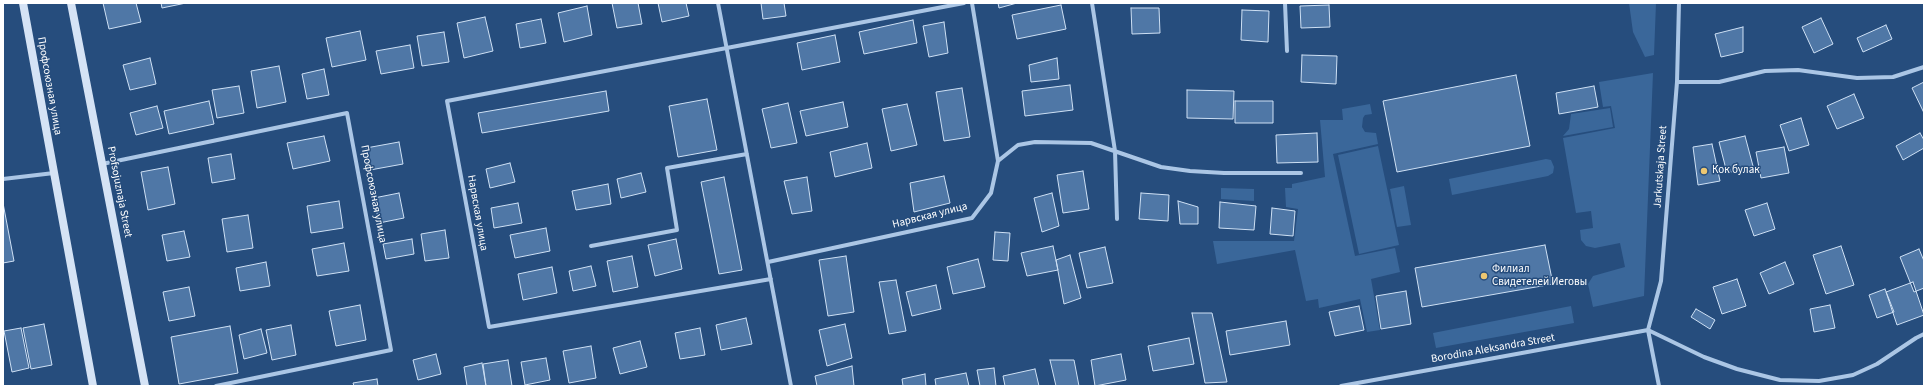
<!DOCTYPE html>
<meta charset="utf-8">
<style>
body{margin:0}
#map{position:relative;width:1927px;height:389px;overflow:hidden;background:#264d7d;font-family:"Source Sans 3",sans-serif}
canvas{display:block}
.frame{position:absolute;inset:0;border:4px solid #fff;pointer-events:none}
</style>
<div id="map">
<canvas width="1927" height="389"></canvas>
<div class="frame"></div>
</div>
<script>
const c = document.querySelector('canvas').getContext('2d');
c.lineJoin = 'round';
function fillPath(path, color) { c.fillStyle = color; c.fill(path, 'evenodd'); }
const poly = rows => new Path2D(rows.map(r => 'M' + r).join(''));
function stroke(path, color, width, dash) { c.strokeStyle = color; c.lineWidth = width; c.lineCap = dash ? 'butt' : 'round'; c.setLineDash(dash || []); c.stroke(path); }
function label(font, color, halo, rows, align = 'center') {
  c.font = font + ' "Source Sans 3",sans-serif'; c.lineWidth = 3; c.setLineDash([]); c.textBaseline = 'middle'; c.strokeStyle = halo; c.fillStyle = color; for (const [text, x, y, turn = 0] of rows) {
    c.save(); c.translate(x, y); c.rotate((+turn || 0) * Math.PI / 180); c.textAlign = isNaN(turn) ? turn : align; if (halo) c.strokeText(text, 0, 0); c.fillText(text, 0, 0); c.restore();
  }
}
fillPath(poly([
 [1629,3,1656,3,1654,55,1645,57,1633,32],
 [1653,73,1644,296,1593,307,1588,284,1593,276,1625,267,1620,243,1595,248,1586,246,1581,240,1580,230,1593,228,1591,211,1576,213,1563,138,1615,128,1611,106,1603,107,1599,82],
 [1370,104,1372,114,1365,115,1363,118,1362,127,1365,132,1376,133,1378,144,1333,154,1355,256,1395,248,1400,272,1371,279,1380,330,1367,332,1360,299,1319,308,1318,299,1306,301,1295,250,1217,264,1213,241,1294,241,1298,209,1286,207,1285,188,1292,188,1292,184,1325,177,1320,120,1343,120,1342,109],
 [1610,108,1613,127,1563,136,1569,129,1571,114],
 [1378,146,1399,245,1359,254,1338,155],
 [1546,159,1551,160,1554,167,1553,173,1548,176,1452,195,1449,179],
 [1404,186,1411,225,1397,227,1390,189],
 [1221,188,1254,189,1254,201,1221,199],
 [1571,306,1574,323,1436,348,1433,333]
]), '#3a679a');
const building = poly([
 [103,3,136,3,141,22,109,29,103,3],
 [161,3,186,3,162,8,161,3],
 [612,3,638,3,642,24,617,28,612,3],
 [658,3,686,3,689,16,662,22,658,3],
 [761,3,784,3,786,16,763,19,761,3],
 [998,3,1017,3,999,8,998,3],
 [1061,5,1066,29,1017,39,1012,15,1061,5],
 [1329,5,1330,27,1301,28,1300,6,1329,5],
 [587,6,592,35,564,42,558,13,587,6],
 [1131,8,1159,8,1160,33,1132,34,1131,8],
 [1242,10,1269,11,1268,42,1241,40,1242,10],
 [485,17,493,51,464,58,457,23,485,17],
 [1821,18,1833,44,1814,53,1802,27,1821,18],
 [541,19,546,43,520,48,516,24,541,19],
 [913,20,917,43,864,54,859,32,913,20],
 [944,22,948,53,929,57,923,26,944,22],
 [1886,25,1892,39,1863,52,1857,38,1886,25],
 [1743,27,1743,52,1721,57,1715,34,1743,27],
 [360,31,366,60,332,67,326,38,360,31],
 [444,32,449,62,422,66,417,36,444,32],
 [835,35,840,62,802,70,797,43,835,35],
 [410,45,414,68,381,74,376,51,410,45],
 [1302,55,1337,56,1336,84,1301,82,1302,55],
 [150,58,156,84,130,90,123,65,150,58],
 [1057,58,1059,79,1031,82,1029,65,1057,58],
 [279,66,286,102,257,108,251,71,279,66],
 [324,69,329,95,307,99,302,74,324,69],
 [1516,75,1530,146,1397,172,1383,101,1516,75],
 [1924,82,1924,113,1912,88,1924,82],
 [1070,85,1073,110,1025,116,1022,91,1070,85],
 [239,86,244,113,217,118,212,90,239,86],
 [1594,86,1598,107,1559,114,1556,93,1594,86],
 [962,88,970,137,944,141,936,92,962,88],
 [1187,90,1234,91,1233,119,1187,118,1187,90],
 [606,91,609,111,482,133,478,113,606,91],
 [1854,94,1864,118,1837,129,1827,106,1854,94],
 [707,99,717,150,678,157,669,106,707,99],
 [209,101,214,124,169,134,164,111,209,101],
 [1235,101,1273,101,1273,123,1235,123,1235,101],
 [843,102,848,127,806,136,800,111,843,102],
 [788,103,797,143,771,148,762,109,788,103],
 [907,104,917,145,891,151,882,109,907,104],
 [157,106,163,128,136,135,130,113,157,106],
 [1801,118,1809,145,1789,151,1780,125,1801,118],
 [1317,133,1318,162,1277,163,1276,135,1317,133],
 [1920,133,1924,140,1924,148,1903,160,1896,146,1920,133],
 [324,136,330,161,293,169,287,143,324,136],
 [1745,136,1753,166,1727,173,1719,142,1745,136],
 [399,142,403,164,370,170,366,148,399,142],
 [867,143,872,168,835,177,830,152,867,143],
 [1712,144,1720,181,1698,185,1693,147,1712,144],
 [1784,147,1789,173,1761,178,1756,152,1784,147],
 [231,154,235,179,212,183,208,158,231,154],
 [510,163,515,182,490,188,486,169,510,163],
 [168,167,175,204,148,210,141,172,168,167],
 [1083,171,1089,209,1063,213,1057,175,1083,171],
 [641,173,646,192,621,198,617,179,641,173],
 [944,176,950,203,914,212,910,183,944,176],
 [724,177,742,270,719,274,701,182,724,177],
 [807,177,812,211,792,214,784,181,807,177],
 [608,184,611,204,576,210,572,191,608,184],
 [399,193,404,218,379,223,374,198,399,193],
 [1052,193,1059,226,1042,232,1034,198,1052,193],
 [1141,193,1169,195,1168,221,1139,219,1141,193],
 [339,201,343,228,311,233,307,206,339,201],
 [1178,201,1198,207,1198,224,1180,224,1178,201],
 [1220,202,1256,206,1254,230,1219,228,1220,202],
 [3,203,14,261,3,263,3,203],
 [518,203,522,223,494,228,491,208,518,203],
 [1767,203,1775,229,1754,236,1745,210,1767,203],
 [1272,208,1295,211,1293,236,1270,234,1272,208],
 [248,215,253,248,227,252,222,219,248,215],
 [546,228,550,251,515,258,510,235,546,228],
 [445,230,449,258,425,261,421,234,445,230],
 [184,231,190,257,167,261,162,235,184,231],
 [995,232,1010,233,1008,261,993,260,995,232],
 [412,239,414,254,386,259,383,244,412,239],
 [676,239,682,269,655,276,648,245,676,239],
 [344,243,349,271,317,276,312,249,344,243],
 [1545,245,1553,284,1422,307,1415,268,1545,245],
 [1053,246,1058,270,1027,276,1021,253,1053,246],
 [1841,246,1854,285,1826,294,1813,255,1841,246],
 [1105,247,1113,283,1087,288,1079,253,1105,247],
 [1919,249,1924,261,1924,288,1914,292,1900,257,1919,249],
 [1070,255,1081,298,1064,304,1056,260,1070,255],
 [632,256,638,287,613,292,607,261,632,256],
 [846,256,854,312,828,316,819,260,846,256],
 [978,259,985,287,953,294,947,267,978,259],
 [266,262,270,286,240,291,236,268,266,262],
 [1785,262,1794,284,1769,294,1760,273,1785,262],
 [591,266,596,286,573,291,569,271,591,266],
 [552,267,557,293,523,300,518,274,552,267],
 [1737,279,1746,306,1722,314,1713,287,1737,279],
 [896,280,906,331,889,334,879,282,896,280],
 [1913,282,1924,315,1897,325,1886,292,1913,282],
 [936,285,941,309,912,316,906,292,936,285],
 [189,287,195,316,169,321,163,292,189,287],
 [1885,289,1894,312,1877,318,1869,295,1885,289],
 [1406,291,1411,324,1381,329,1376,296,1406,291],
 [360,305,366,340,336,346,329,311,360,305],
 [1830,305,1835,328,1814,332,1810,309,1830,305],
 [1359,306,1364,330,1335,336,1329,312,1359,306],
 [1696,309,1715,320,1710,329,1691,317,1696,309],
 [1192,313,1212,313,1227,382,1205,383,1192,313],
 [746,318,752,344,721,350,716,325,746,318],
 [1286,321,1290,345,1230,355,1226,331,1286,321],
 [44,324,52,365,31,369,23,328,44,324],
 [845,324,852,358,827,366,819,330,845,324],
 [291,325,296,355,272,360,266,330,291,325],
 [230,326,238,373,179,384,171,337,230,326],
 [21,328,29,368,12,372,4,331,21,328],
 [700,328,705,355,680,359,675,333,700,328],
 [261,329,267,353,244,359,239,335,261,329],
 [1189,338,1194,364,1153,371,1148,346,1189,338],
 [640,341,647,367,620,374,613,348,640,341],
 [591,346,596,378,569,383,563,351,591,346],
 [436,354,441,374,418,380,413,360,436,354],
 [1121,354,1126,380,1095,386,1091,360,1121,354],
 [546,358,550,380,525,385,521,362,546,358],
 [508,360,512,386,486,386,483,364,508,360],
 [1050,360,1074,360,1079,386,1056,386,1050,360],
 [482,363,486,386,467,386,464,367,482,363],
 [852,366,854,386,817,386,815,376,852,366],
 [994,368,996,386,980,386,977,370,994,368],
 [1035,369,1039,386,1005,386,1003,376,1035,369],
 [966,373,969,386,936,386,935,379,966,373],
 [925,374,926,386,903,386,902,379,925,374],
 [377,379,378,386,354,386,353,383,377,379]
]);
fillPath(building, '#4f77a6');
stroke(building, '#cee0f4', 1);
stroke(poly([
 [718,3,791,386],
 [1092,3,1115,151,1117,219],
 [1285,3,1287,51],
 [1677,82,1719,82,1765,71,1798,70,1857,78,1893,77,1924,67],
 [998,161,1018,145,1035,142,1091,143,1161,167,1190,171,1224,173,1301,173],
 [102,164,347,113,391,350,216,386],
 [3,179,54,173],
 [591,246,677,230,667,168,747,154],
 [768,262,972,218,991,193,998,161,972,3],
 [771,279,489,327,447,101,964,3],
 [1648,330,1704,357,1737,369,1780,380,1819,381,1853,375,1877,364,1916,338,1924,334],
 [1341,386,1648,330],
 [1659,386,1648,330,1661,281,1677,82,1679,3]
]), '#abc6e5', 4);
stroke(poly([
 [23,3,93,386],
 [71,3,145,386]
]), '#d5e3f5', 8);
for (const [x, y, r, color] of [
 [1704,171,4,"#edc771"],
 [1484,276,4,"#edc771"]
]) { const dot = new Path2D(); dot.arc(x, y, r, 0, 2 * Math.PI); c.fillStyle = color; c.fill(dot); stroke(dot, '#264d7d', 1.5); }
label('11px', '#fff', '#264d7d', [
 ["Профсоюзная улица",49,86,80],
 ["Jarkutskaja Street",1661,167,-86],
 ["Profsojuznaja Street",119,192,79],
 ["Профсоюзная улица",373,194,79],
 ["Нарвская улица",477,213,80],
 ["Нарвская улица",930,216,-14],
 ["Borodina Aleksandra Street",1493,349,-10]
]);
label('11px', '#fff', '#264d7d', [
 ["Кок булак",1712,171],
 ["Филиал",1492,270],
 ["Свидетелей Иеговы",1492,283]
], 'left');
</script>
